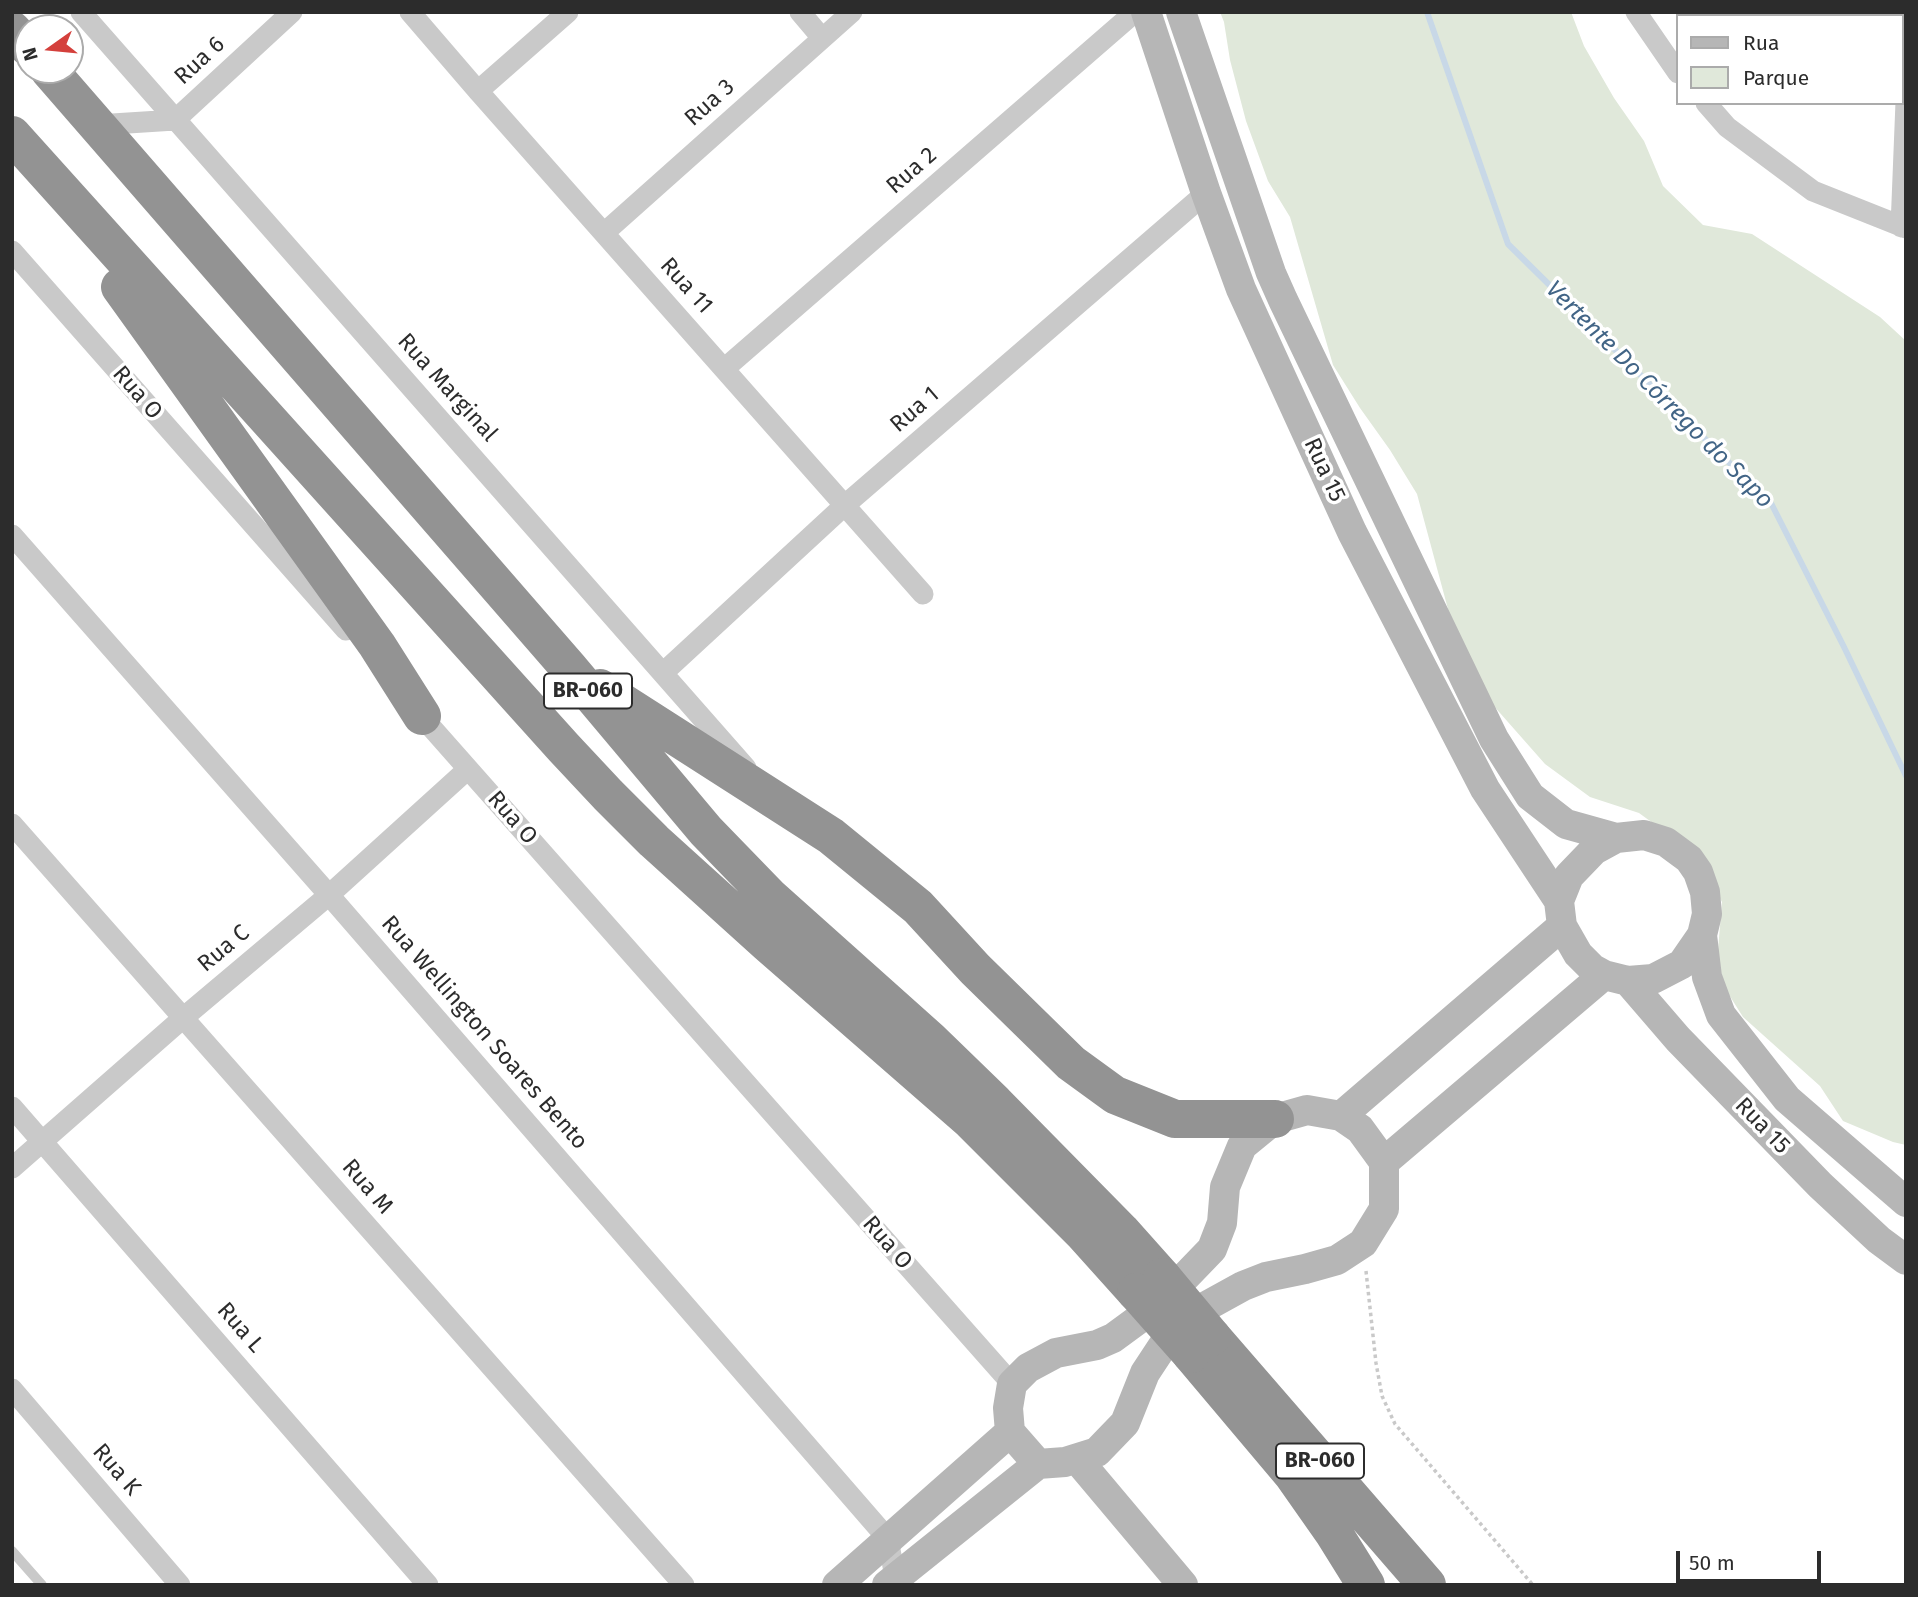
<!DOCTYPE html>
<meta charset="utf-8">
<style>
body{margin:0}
#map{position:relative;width:1918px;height:1597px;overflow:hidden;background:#fff;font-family:"Fira Sans",sans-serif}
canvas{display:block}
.frame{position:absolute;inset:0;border:14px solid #2c2c2c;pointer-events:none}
.legend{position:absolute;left:1676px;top:14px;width:228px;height:91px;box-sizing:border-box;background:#fff;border:2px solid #ababab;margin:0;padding:9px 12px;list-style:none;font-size:21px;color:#2c2c2c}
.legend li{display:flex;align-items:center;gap:14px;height:35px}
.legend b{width:35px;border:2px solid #ababab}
.north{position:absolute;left:14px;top:14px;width:70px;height:70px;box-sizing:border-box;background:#fff;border:2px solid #ababab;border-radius:50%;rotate:255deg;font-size:19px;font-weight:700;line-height:28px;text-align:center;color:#2c2c2c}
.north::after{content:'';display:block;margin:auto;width:24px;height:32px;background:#d4403c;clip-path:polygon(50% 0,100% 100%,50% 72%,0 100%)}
.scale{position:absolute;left:1676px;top:1551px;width:145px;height:32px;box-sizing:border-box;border:4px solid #2c2c2c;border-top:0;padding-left:9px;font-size:21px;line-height:24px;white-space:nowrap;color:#2c2c2c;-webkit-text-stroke:5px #fff;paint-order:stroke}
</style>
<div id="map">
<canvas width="1918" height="1597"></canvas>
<div class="frame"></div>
<ul class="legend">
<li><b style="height:9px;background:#b6b6b6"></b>Rua</li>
<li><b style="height:19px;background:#e0e8da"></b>Parque</li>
</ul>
<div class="north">N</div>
<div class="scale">50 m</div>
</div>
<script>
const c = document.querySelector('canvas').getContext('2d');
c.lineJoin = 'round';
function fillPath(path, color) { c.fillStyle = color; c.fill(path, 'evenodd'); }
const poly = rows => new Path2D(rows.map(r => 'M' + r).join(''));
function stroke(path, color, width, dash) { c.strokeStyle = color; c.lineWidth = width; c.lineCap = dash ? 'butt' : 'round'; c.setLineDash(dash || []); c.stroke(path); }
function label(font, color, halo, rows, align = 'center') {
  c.font = font + ' "Fira Sans",sans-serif'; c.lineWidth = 7; c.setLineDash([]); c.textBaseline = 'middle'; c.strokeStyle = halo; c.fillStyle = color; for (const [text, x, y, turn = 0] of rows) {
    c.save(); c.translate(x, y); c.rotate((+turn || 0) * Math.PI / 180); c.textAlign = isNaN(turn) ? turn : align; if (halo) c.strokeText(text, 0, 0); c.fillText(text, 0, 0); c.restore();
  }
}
fillPath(poly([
 [1220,12,1571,12,1584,46,1614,98,1644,141,1663,186,1703,225,1752,234,1880,317,1906,341,1906,1145,1893,1142,1843,1121,1820,1086,1743,1017,1716,974,1722,902,1694,853,1639,813,1590,797,1545,764,1485,696,1459,650,1417,494,1390,450,1360,408,1333,365,1290,217,1268,181,1246,121,1230,60,1224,22]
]), '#e0e8da');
stroke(poly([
 [1427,12,1508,244,1772,505,1844,647,1906,776]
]), '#c8d8e7', 6);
stroke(poly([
 [1366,1271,1376,1363,1382,1396,1395,1424,1533,1585]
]), '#c9c9c9', 3.5, [3.5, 3.5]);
stroke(poly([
 [12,1551,42,1585]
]), '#c9c9c9', 10);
stroke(poly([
 [81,12,746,768],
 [410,12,478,91,923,594],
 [800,12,822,38],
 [1636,12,1678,73],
 [478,91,568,12],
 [1706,103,1727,127,1813,191,1906,228],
 [97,125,175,120,292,12],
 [1901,227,1906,102],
 [604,233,852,12],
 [12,251,346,630],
 [724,369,1135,12],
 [12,535,329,895,888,1539,895,1577],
 [664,672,845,505,1206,193],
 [416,710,1012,1384],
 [12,824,684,1585],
 [12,1107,428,1585],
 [12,1168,183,1018,329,895,468,769],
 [12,1389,180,1585]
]), '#c9c9c9', 21);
stroke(poly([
 [1146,12,1206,193,1241,289,1352,532,1485,789,1559,901],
 [1181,12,1271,273,1283,300,1494,739,1530,796,1566,824,1616,838],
 [1702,935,1707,977,1721,1015,1787,1099,1906,1202],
 [1628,981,1678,1039,1820,1185,1879,1240,1906,1260],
 [1341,1116,1562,926,1559,901,1569,876,1594,850,1616,838,1644,835,1666,842,1689,859,1698,872,1705,892,1707,914,1702,935,1682,964,1653,979,1628,981,1604,975,1593,969,1578,954,1562,926],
 [1384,1162,1360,1129,1341,1116,1307,1110,1275,1119,1242,1146,1225,1187,1222,1223,1212,1249,1158,1305,1113,1338,1097,1345,1056,1353,1028,1368,1012,1384,1008,1408,1010,1432,1038,1464,1065,1462,1097,1452,1125,1423,1145,1373,1170,1335,1179,1326,1194,1313,1243,1286,1266,1277,1305,1269,1337,1260,1363,1243,1384,1209,1384,1162,1604,975],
 [1077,1459,1183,1585],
 [837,1585,1010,1432],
 [887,1585,1038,1464]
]), '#b6b6b6', 30);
stroke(poly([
 [12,30,28,47],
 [49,70,569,668,706,831,770,897,930,1040,995,1103,1121,1231,1162,1277],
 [12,135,564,748,608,795,654,841,768,944,971,1121,1083,1233,1136,1292],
 [120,287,377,645,422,716],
 [600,688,831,836,918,907,975,969,1071,1063,1115,1095,1175,1119,1275,1119],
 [1212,1337,1427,1585],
 [1191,1354,1293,1475,1333,1532,1366,1585]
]), '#939393', 38);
stroke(poly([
 [1162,1277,1212,1337],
 [1136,1292,1191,1354]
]), '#939393', 38);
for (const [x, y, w] of [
 [588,691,88],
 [1320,1461,88]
]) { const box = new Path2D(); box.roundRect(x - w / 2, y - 17.5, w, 35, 5); c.fillStyle = '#fff'; c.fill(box); stroke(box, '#2c2c2c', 2); }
label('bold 21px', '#2c2c2c', null, [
 ["BR-060",588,691],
 ["BR-060",1320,1461]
]);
label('23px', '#2c2c2c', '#fff', [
 ["Rua 6",200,61,-43],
 ["Rua 3",710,103,-42],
 ["Rua 2",912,171,-41],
 ["Rua 11",686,286,48],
 ["Rua Marginal",447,388,48],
 ["Rua O",137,393,49],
 ["Rua 1",915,410,-41],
 ["Rua 15",1324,470,65],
 ["Rua O",512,818,49],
 ["Rua C",224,949,-40],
 ["Rua Wellington Soares Bento",484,1033,49],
 ["Rua 15",1762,1126,46],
 ["Rua M",367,1187,49],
 ["Rua O",887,1243,49],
 ["Rua L",240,1328,49],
 ["Rua K",116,1470,49]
]);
label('italic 24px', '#426586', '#fff', [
 ["Vertente Do Córrego do Sapo",1659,395,45]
]);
</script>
